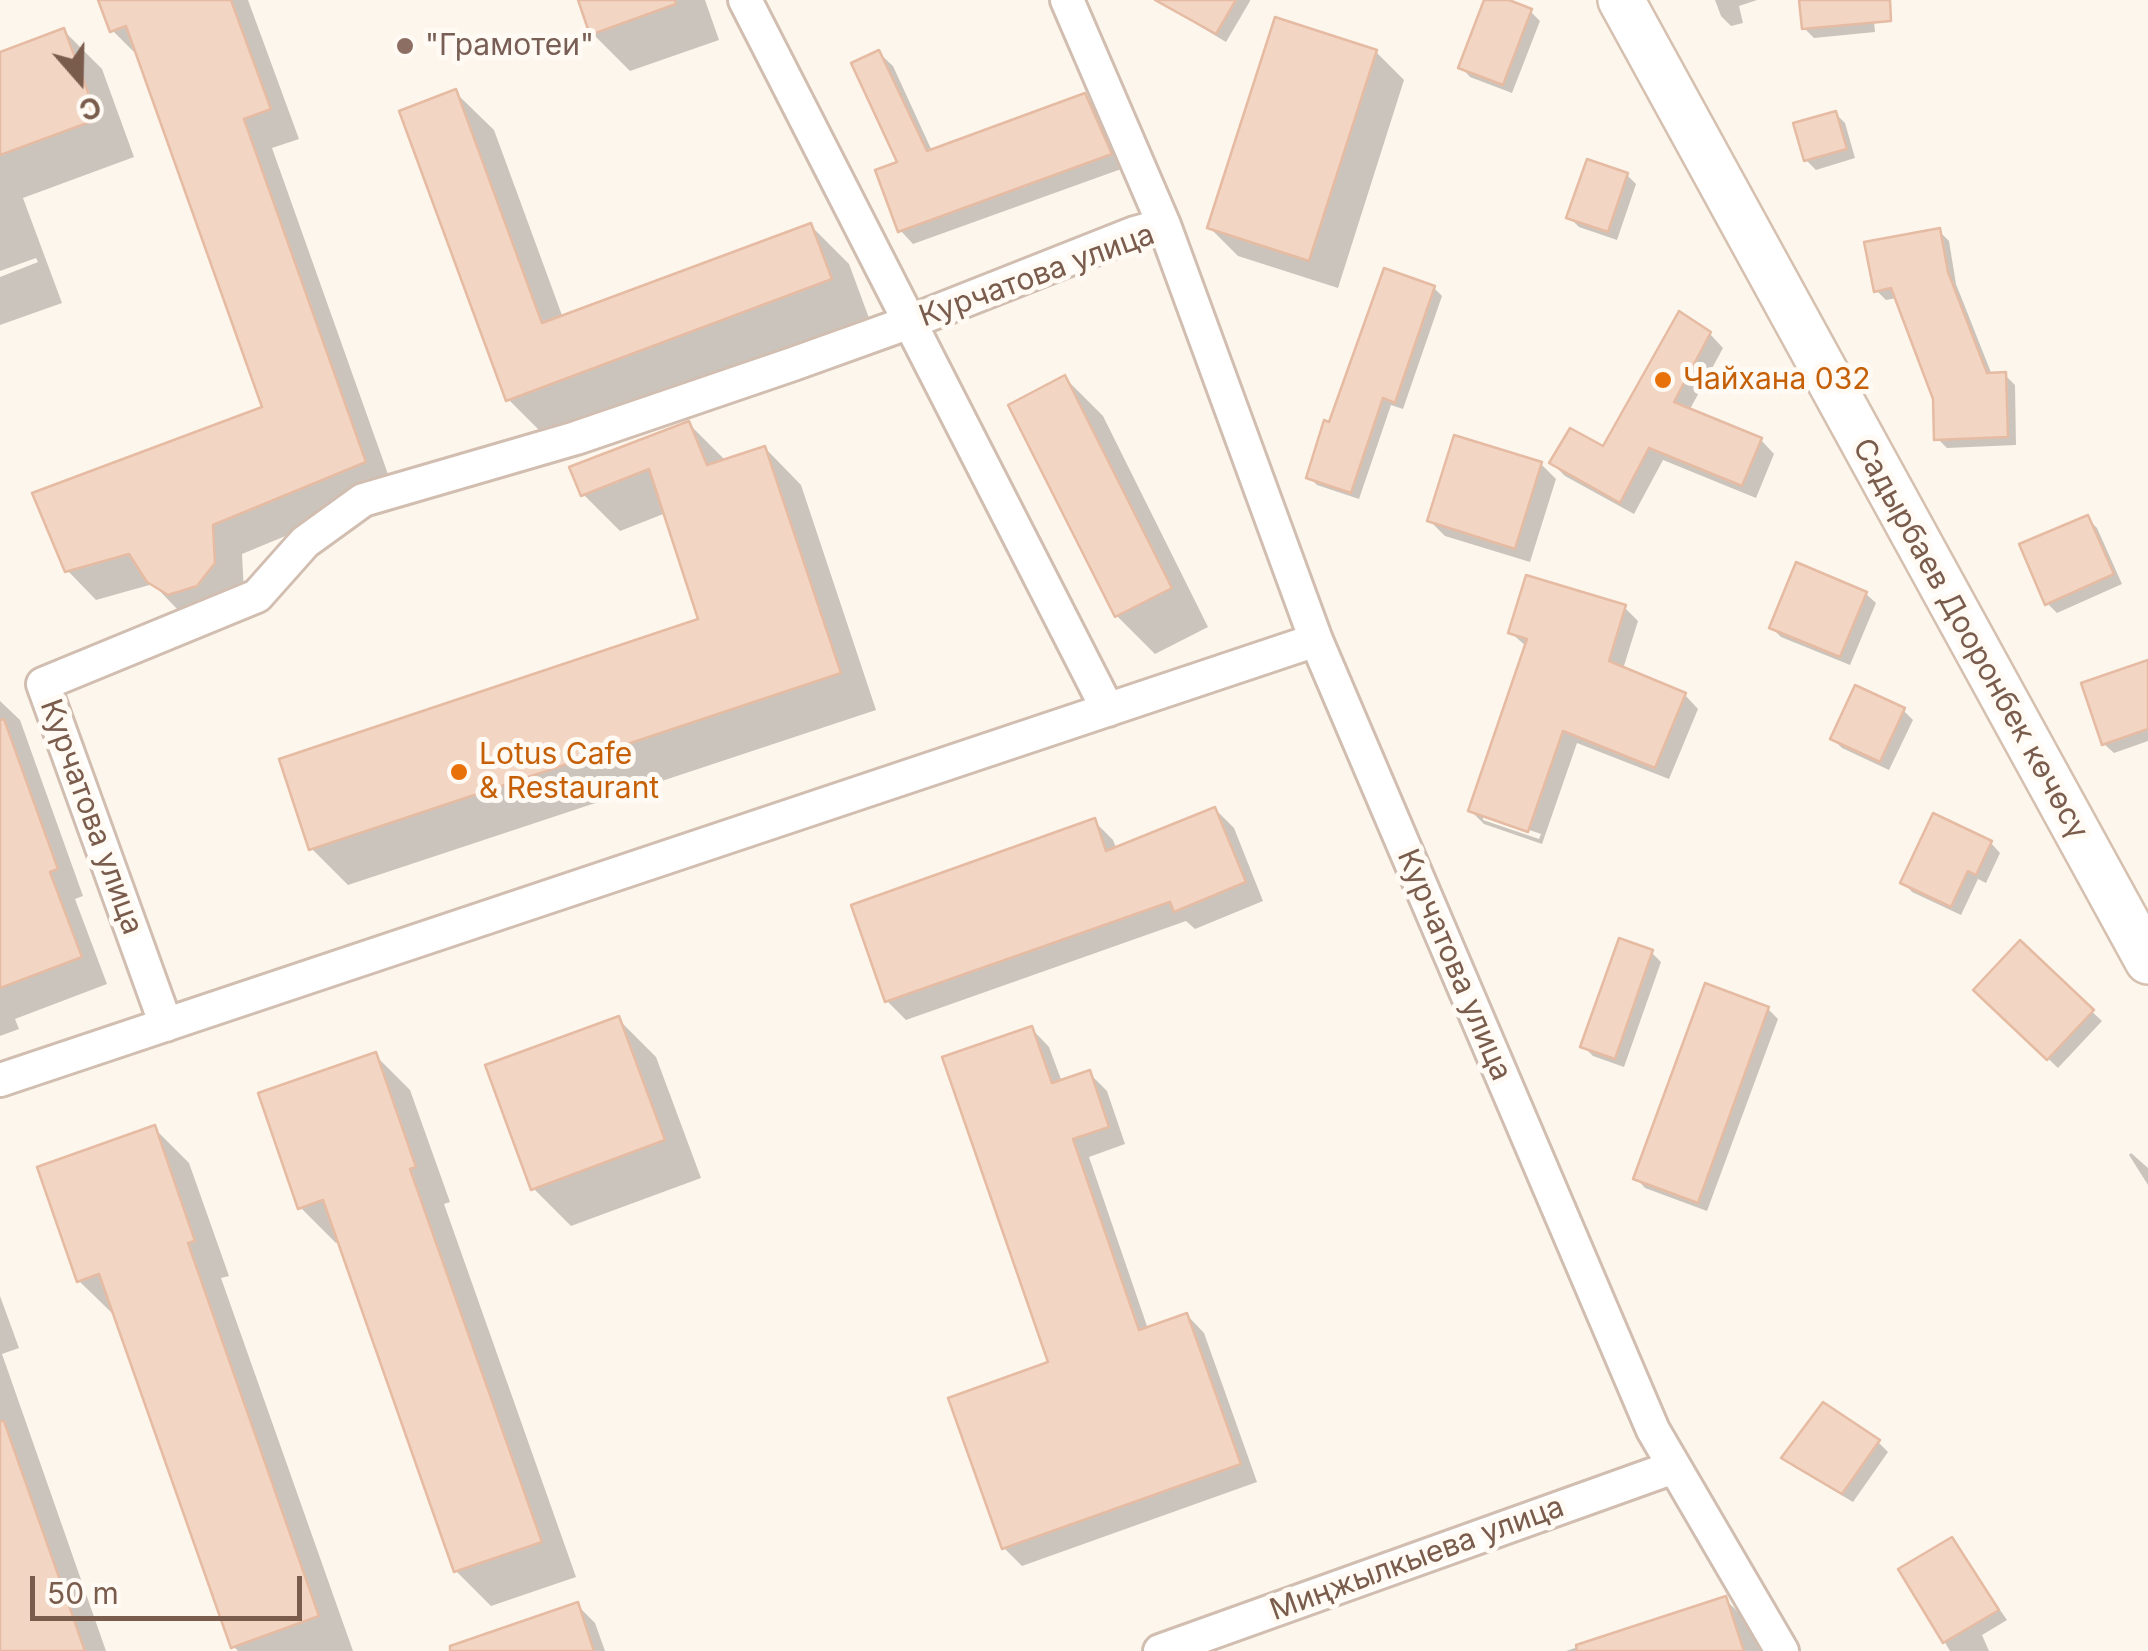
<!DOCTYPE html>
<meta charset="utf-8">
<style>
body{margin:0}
#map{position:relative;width:2148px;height:1651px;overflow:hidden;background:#fdf6ec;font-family:Inter,sans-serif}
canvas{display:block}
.north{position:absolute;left:30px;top:30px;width:100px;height:100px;-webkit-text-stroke:8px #fffaf3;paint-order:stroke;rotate:160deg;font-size:28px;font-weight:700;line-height:40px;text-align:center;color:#7a5c4d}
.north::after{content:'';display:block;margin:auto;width:35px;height:45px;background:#7a5c4d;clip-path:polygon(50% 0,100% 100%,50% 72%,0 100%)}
.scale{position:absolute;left:30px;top:1576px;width:272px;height:45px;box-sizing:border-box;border:5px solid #7a5c4d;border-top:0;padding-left:12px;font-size:30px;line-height:35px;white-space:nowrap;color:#7a5c4d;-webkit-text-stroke:8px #fffaf3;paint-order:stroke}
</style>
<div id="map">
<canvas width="2148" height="1651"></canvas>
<div class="north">С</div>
<div class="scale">50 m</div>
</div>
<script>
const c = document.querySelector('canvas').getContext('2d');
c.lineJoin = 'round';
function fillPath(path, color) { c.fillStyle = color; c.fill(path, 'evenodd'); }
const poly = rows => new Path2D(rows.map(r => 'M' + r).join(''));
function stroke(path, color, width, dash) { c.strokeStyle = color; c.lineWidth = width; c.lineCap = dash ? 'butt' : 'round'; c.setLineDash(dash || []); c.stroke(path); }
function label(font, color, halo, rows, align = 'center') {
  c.font = font + ' Inter,sans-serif'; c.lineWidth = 10; c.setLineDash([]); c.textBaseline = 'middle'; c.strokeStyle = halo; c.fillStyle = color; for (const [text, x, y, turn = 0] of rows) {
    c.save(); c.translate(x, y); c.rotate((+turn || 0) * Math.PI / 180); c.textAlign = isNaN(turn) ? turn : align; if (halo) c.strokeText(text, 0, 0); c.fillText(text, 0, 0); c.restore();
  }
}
fillPath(poly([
 [114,0,248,0,299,139,272,148,394,491,242,554,244,593,179,611,153,584,96,600,67,570,265,409,140,58,112,30],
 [580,0,705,0,719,40,630,71,592,33],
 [1156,0,1250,0,1250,1,1226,42],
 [1486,0,1501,0,1530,11,1540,21,1512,93,1470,77,1461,67],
 [1715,0,1757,0,1739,6,1743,23,1731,26,1721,16],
 [1801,0,1872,0,1875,32,1814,38,1804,28],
 [64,31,102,69,134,157,23,198,62,303,0,325,0,277,38,262,36,258,0,271,0,55],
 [1376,52,1404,80,1338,288,1238,256,1210,228],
 [879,53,893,66,932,151,1085,96,1098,110,1124,168,913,244,900,230,900,163],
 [455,92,494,130,563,318,811,226,849,264,869,318,546,437,508,399],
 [1836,114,1845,123,1855,158,1816,170,1806,160],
 [1627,175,1636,184,1617,240,1579,227,1569,217],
 [1939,231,1949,241,1956,284,1992,375,2005,375,2015,385,2016,445,1947,448,1937,438,1935,398,1897,298,1886,300,1876,290],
 [1434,288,1442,296,1403,409,1391,405,1359,499,1317,485,1309,477,1331,425],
 [1710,334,1723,348,1689,411,1761,440,1774,454,1756,498,1663,460,1634,514,1565,476,1552,463,1604,449],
 [1065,378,1103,416,1208,627,1155,654,1117,616],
 [688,423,726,461,765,448,801,485,876,710,348,885,311,848,701,621,666,513,620,531,583,494],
 [1541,464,1556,479,1530,562,1445,536,1430,521],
 [2087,518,2097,528,2122,584,2057,613,2047,603],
 [1866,594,1876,603,1850,665,1781,637,1772,628],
 [1624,607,1638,621,1623,669,1685,695,1698,709,1669,779,1577,743,1542,844,1484,824,1471,811,1527,647,1510,632],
 [1483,814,1541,834,1539,839,1483,820],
 [2148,665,2148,741,2114,753,2104,744],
 [0,701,20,720,83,896,75,899,107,984,15,1019,19,1029,0,1036],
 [1903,710,1913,720,1889,770,1842,748,1833,739],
 [1215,809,1234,828,1263,901,1195,929,1186,921,906,1020,887,1001,1094,821,1113,840,1117,850],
 [1991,843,2000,853,1986,883,1978,879,1961,915,1912,892,1903,882],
 [2020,944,2102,1021,2058,1068,1976,990],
 [1651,952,1661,962,1624,1067,1593,1056,1583,1046],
 [1768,1009,1778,1019,1707,1211,1645,1188,1636,1178],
 [618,1019,656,1057,701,1178,571,1226,533,1188],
 [1032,1029,1049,1047,1062,1082,1089,1073,1107,1091,1125,1144,1089,1157,1148,1329,1187,1315,1204,1333,1257,1482,1022,1566,1004,1548,1051,1364],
 [375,1055,410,1090,450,1202,444,1204,576,1577,491,1606,456,1571,340,1241,336,1243,301,1208],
 [154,1128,189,1163,229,1276,221,1278,353,1651,238,1651,233,1646,115,1316,79,1281],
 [2131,1153,2148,1168,2148,1185,2129,1155],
 [0,1296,19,1348,2,1354,106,1651,0,1651],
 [1878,1442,1888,1452,1853,1502,1794,1467,1784,1458],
 [1951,1540,2007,1620,1982,1635,1989,1651,1950,1651,1901,1569],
 [1725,1599,1762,1636,1767,1651,1566,1651],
 [577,1605,595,1623,605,1651,459,1651]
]), '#0003');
const building = poly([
 [98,0,231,0,271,109,244,119,366,462,213,525,215,563,197,586,168,595,147,582,129,554,65,572,32,493,262,407,126,26,110,32,98,0],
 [578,0,675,0,676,4,590,35,578,0],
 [1155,0,1236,0,1216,34,1155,0],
 [1484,0,1509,0,1532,9,1503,85,1458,68,1484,0],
 [1799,0,1890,0,1891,21,1802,29,1799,0],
 [1275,17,1377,50,1309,261,1207,228,1275,17],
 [64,28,98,119,0,155,0,52,64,28],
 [879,50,927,151,1085,93,1112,154,898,232,875,170,897,162,851,63,879,50],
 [456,89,542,323,811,223,832,279,506,401,399,111,456,89],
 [1836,111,1847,149,1804,161,1793,123,1836,111],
 [1587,159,1628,173,1608,232,1566,218,1587,159],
 [1940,228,1948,272,1987,373,2006,372,2008,437,1934,440,1933,399,1891,288,1874,292,1864,242,1940,228],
 [1384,268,1435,286,1395,403,1383,398,1351,493,1306,478,1324,420,1329,422,1384,268],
 [1679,311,1711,332,1674,402,1762,438,1742,486,1649,448,1620,503,1549,463,1570,428,1603,446,1679,311],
 [1065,375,1172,588,1115,617,1008,405,1065,375],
 [689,421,707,465,765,446,841,673,309,850,279,759,698,619,649,469,581,496,569,467,689,421],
 [1454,435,1542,462,1515,549,1427,521,1454,435],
 [2088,515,2114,574,2045,605,2019,544,2088,515],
 [1796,562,1867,592,1840,657,1769,628,1796,562],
 [1526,575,1626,605,1609,661,1686,693,1655,768,1563,731,1528,832,1468,811,1527,639,1508,633,1526,575],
 [2148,660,2148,729,2102,745,2081,683,2148,660],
 [1855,685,1905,708,1880,762,1830,739,1855,685],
 [4,719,58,869,50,872,82,957,0,988,0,720,4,719],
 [1215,807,1246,882,1174,912,1170,902,885,1002,851,905,1095,818,1106,851,1215,807],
 [1933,813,1992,841,1976,875,1968,871,1951,907,1900,883,1933,813],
 [1619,938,1653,950,1615,1059,1580,1047,1619,938],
 [2020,940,2094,1010,2047,1060,1973,990,2020,940],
 [1705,983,1769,1007,1698,1203,1633,1179,1705,983],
 [619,1016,665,1140,531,1190,485,1065,619,1016],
 [1032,1026,1052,1083,1090,1070,1109,1127,1073,1139,1139,1330,1187,1313,1241,1464,1002,1549,948,1398,1048,1362,942,1057,1032,1026],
 [376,1052,416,1167,410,1169,542,1542,454,1572,323,1200,298,1209,258,1093,376,1052],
 [155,1125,195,1241,188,1243,319,1616,231,1648,99,1274,77,1282,37,1167,155,1125],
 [1823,1402,1880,1440,1842,1494,1781,1458,1823,1402],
 [0,1421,4,1421,85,1651,0,1651,0,1421],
 [1952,1537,1999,1610,1943,1643,1898,1569,1952,1537],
 [1726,1596,1744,1651,1577,1651,1576,1645,1726,1596],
 [578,1602,594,1651,450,1651,450,1646,578,1602]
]);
fillPath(building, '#f3d5c3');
stroke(building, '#e6bba3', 2.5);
const minor = poly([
 [745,0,1108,710],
 [1067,0,1164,225],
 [166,1025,43,684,257,596,305,542,363,500,576,438,793,364,910,322,1135,233,1164,225,1316,640,1653,1430,1782,1651],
 [0,1080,1316,640],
 [1160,1651,1674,1467]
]);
const secondary = poly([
 [1621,0,2148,961]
]);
stroke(minor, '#d1beb0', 38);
stroke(secondary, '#d6c0b0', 50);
stroke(minor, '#fff', 32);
stroke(secondary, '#fff', 45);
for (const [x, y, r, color] of [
 [405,46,10,"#8d6e63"],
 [1663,380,10,"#e8710a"],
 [459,772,10,"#e8710a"]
]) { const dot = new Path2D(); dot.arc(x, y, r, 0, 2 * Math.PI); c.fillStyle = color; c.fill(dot); stroke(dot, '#fffaf3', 4); }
label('30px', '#785e54', '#fffaf3', [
 ["\"Грамотеи\"",425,46]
], 'left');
label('30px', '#7a5c4d', '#fffaf3', [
 ["Курчатова улица",1037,276,-20],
 ["Садырбаев Дооронбек көчөсү",1970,639,61],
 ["Курчатова улица",91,817,70],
 ["Курчатова улица",1454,965,67],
 ["Миңжылкыева улица",1417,1559,-20]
]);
label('30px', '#c56008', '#fffaf3', [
 ["Чайхана 032",1683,380],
 ["Lotus Cafe",479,755],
 ["& Restaurant",479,789]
], 'left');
</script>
